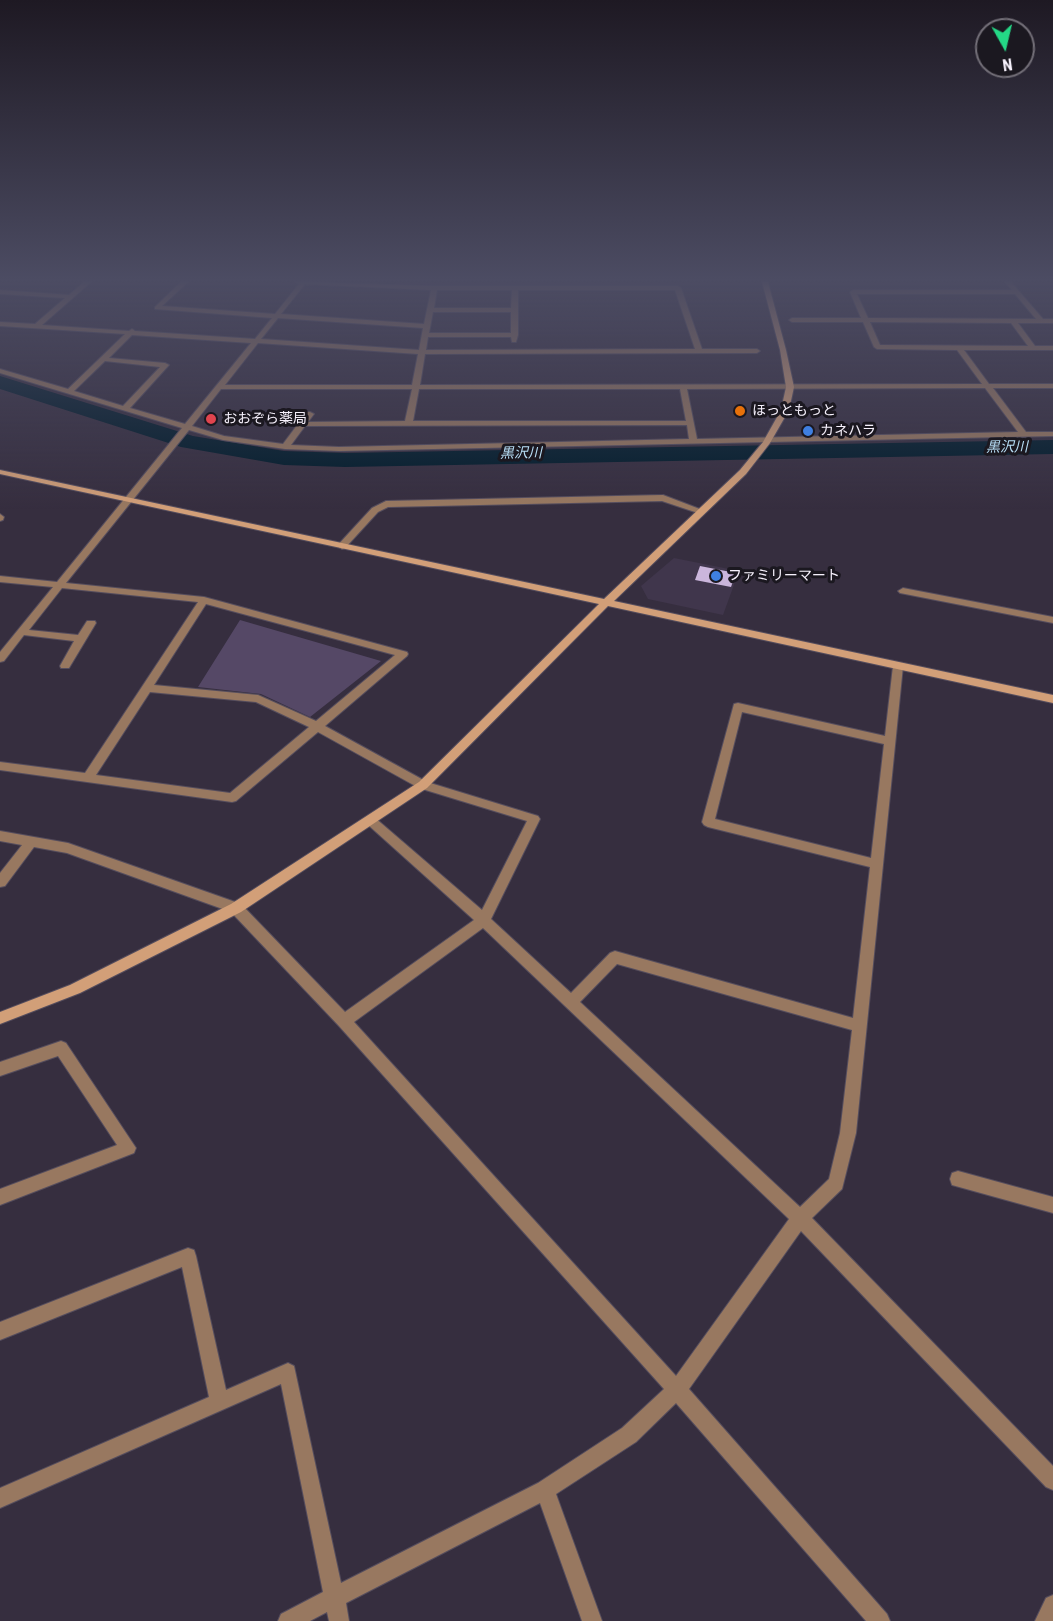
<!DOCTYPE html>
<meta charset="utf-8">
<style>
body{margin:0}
#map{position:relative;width:1053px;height:1621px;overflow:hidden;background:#362e3f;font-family:"Roboto Condensed",sans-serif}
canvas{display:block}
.north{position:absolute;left:975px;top:18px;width:60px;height:60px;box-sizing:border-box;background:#1b1820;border:2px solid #736f78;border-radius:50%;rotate:172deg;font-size:16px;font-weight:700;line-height:24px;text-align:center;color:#f6f1fc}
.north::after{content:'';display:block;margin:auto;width:21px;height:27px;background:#24d886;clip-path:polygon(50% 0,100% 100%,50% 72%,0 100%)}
</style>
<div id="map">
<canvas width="1053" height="1621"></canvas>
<div class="north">N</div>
</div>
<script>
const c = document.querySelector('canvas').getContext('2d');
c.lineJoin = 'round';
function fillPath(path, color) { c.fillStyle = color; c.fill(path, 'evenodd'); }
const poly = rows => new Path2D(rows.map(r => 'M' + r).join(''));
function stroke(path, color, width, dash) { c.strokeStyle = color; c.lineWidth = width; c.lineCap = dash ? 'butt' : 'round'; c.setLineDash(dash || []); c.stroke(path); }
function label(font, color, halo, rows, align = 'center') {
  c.font = font + ' "Roboto Condensed","Noto Sans JP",sans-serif'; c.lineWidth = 6; c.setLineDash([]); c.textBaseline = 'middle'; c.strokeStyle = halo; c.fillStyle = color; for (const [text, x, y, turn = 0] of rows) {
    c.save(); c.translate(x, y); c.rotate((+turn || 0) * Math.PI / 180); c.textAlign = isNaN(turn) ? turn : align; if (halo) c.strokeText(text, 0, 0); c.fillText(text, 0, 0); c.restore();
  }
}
fillPath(poly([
 [674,558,739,571,723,615,648,599,641,586]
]), '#40364c');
fillPath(poly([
 [240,620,264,627,381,661,310,717,261,694,198,687]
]), '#554866');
fillPath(poly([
 [0,376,193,436,284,451,345,453,1053,440,1053,454,345,467,284,465,181,447,0,389,0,376]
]), '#001b2a');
fillPath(poly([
 [700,566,736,573,731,587,695,580]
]), '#cbb6dc');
const street = poly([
 [84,282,91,282,42,325,129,331,132,329,135,331,255,339,272,318,155,309,155,307,181,282,188,282,162,306,275,314,299,284,295,282,434,286,678,286,681,288,702,349,757,349,760,351,757,353,425,354,420,385,982,384,957,350,877,349,874,347,863,322,792,322,789,320,792,318,861,318,850,292,853,290,1012,290,1005,282,1011,282,1043,319,1053,319,1053,323,1018,323,1035,346,1053,346,1053,350,964,350,989,384,1053,384,1053,388,993,388,1026,432,1053,432,1053,436,339,451,285,449,223,440,189,430,66,583,204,597,407,652,408,654,407,656,325,726,427,782,538,816,540,819,491,919,571,993,610,953,615,951,853,1018,870,867,708,827,704,825,702,822,734,704,738,703,885,736,893,666,894,664,902,664,903,666,856,1133,842,1189,812,1218,1053,1466,1053,1490,1046,1487,801,1231,689,1389,887,1614,890,1621,866,1621,676,1403,636,1442,556,1494,602,1621,582,1621,540,1503,346,1603,349,1621,329,1621,327,1612,310,1621,278,1621,281,1614,323,1592,281,1384,0,1508,0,1488,209,1397,182,1267,0,1340,0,1322,188,1248,194,1250,196,1256,226,1390,288,1363,294,1366,341,1583,538,1483,622,1428,664,1389,339,1026,231,912,67,853,34,847,5,886,0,887,0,873,22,845,0,841,0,831,68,843,241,904,345,1012,474,920,366,823,364,820,366,817,374,817,482,910,527,821,419,788,318,732,236,801,232,802,0,770,0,762,85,773,198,602,62,588,29,630,78,635,87,621,95,621,96,623,69,668,61,668,60,666,74,641,24,635,4,661,0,662,0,652,53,587,0,582,0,576,57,582,182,428,0,373,0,369,68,389,125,334,0,326,0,322,35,324,65,298,0,294,0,290,69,295,84,282],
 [305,284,431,290,424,324,281,314,305,284],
 [437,290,512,290,511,308,434,308,437,290],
 [518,290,675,290,695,349,426,350,428,337,511,337,512,342,516,342,518,335,518,290],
 [857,294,1015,294,1036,319,868,318,857,294],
 [433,312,511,312,511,333,429,333,433,312],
 [278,318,423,328,419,350,261,339,278,318],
 [870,322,1011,323,1028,346,880,345,870,322],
 [132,335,251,343,185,424,130,408,169,365,165,363,109,358,132,335],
 [258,343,418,354,412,385,225,385,258,343],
 [105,361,160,367,123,406,74,391,105,361],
 [985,388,1018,432,697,439,687,389,985,388],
 [221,389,412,389,405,421,308,422,314,414,310,412,307,412,283,444,224,436,192,426,221,389],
 [419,389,680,389,686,421,413,421,419,389],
 [687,425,689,439,339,447,291,445,305,426,687,425],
 [206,604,395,655,316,721,258,695,154,685,206,604],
 [150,692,256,702,309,727,230,793,96,775,150,692],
 [742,712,884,744,871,858,715,819,742,712],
 [483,928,789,1219,676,1376,354,1022,483,928],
 [617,964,852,1030,840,1133,829,1179,800,1207,580,1002,617,964],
 [663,495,705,511,701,514,662,501,388,507,378,512,345,548,342,549,337,546,372,508,386,501,663,495],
 [0,514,4,517,3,520,0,521,0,514],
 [903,588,1053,617,1053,623,900,593,898,591,903,588],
 [61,1041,66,1043,136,1148,134,1153,0,1205,0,1189,117,1145,58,1056,0,1076,0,1062,61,1041],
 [958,1171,1053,1197,1053,1213,952,1185,950,1179,952,1173,958,1171],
 [1053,1595,1053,1621,1035,1621,1046,1598,1053,1595]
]);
const secondary = poly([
 [762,282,768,282,786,350,794,387,789,410,770,443,746,474,614,601,1053,695,1053,703,608,606,427,788,241,912,80,993,0,1024,0,1012,70,985,231,904,419,782,599,604,0,474,0,470,604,599,740,470,763,442,781,410,786,387,780,350,762,282]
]);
stroke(street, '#554d5d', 2);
stroke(secondary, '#554d5d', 2);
fillPath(street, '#987860');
fillPath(secondary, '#d29f78');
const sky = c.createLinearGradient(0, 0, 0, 509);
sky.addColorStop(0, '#1e1923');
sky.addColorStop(0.55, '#4c4c63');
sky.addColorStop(1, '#4c4c6300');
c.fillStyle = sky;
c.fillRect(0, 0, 1053, 509);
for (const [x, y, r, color] of [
 [740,411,6,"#e8710a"],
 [211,419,6,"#e0444e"],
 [808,431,6,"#3f7fe0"],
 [716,576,6,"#3f7fe0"]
]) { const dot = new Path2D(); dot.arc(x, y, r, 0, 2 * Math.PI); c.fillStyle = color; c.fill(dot); stroke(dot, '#1b1820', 2); }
label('14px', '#f6f1fc', '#1b1820', [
 ["ほっともっと",752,411],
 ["おおぞら薬局",223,419],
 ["カネハラ",820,431],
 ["ファミリーマート",728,576]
], 'left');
label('italic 14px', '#b8dff7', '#1b1820', [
 ["黒沢川",1007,448,-1],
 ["黒沢川",521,454,-1]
]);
</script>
